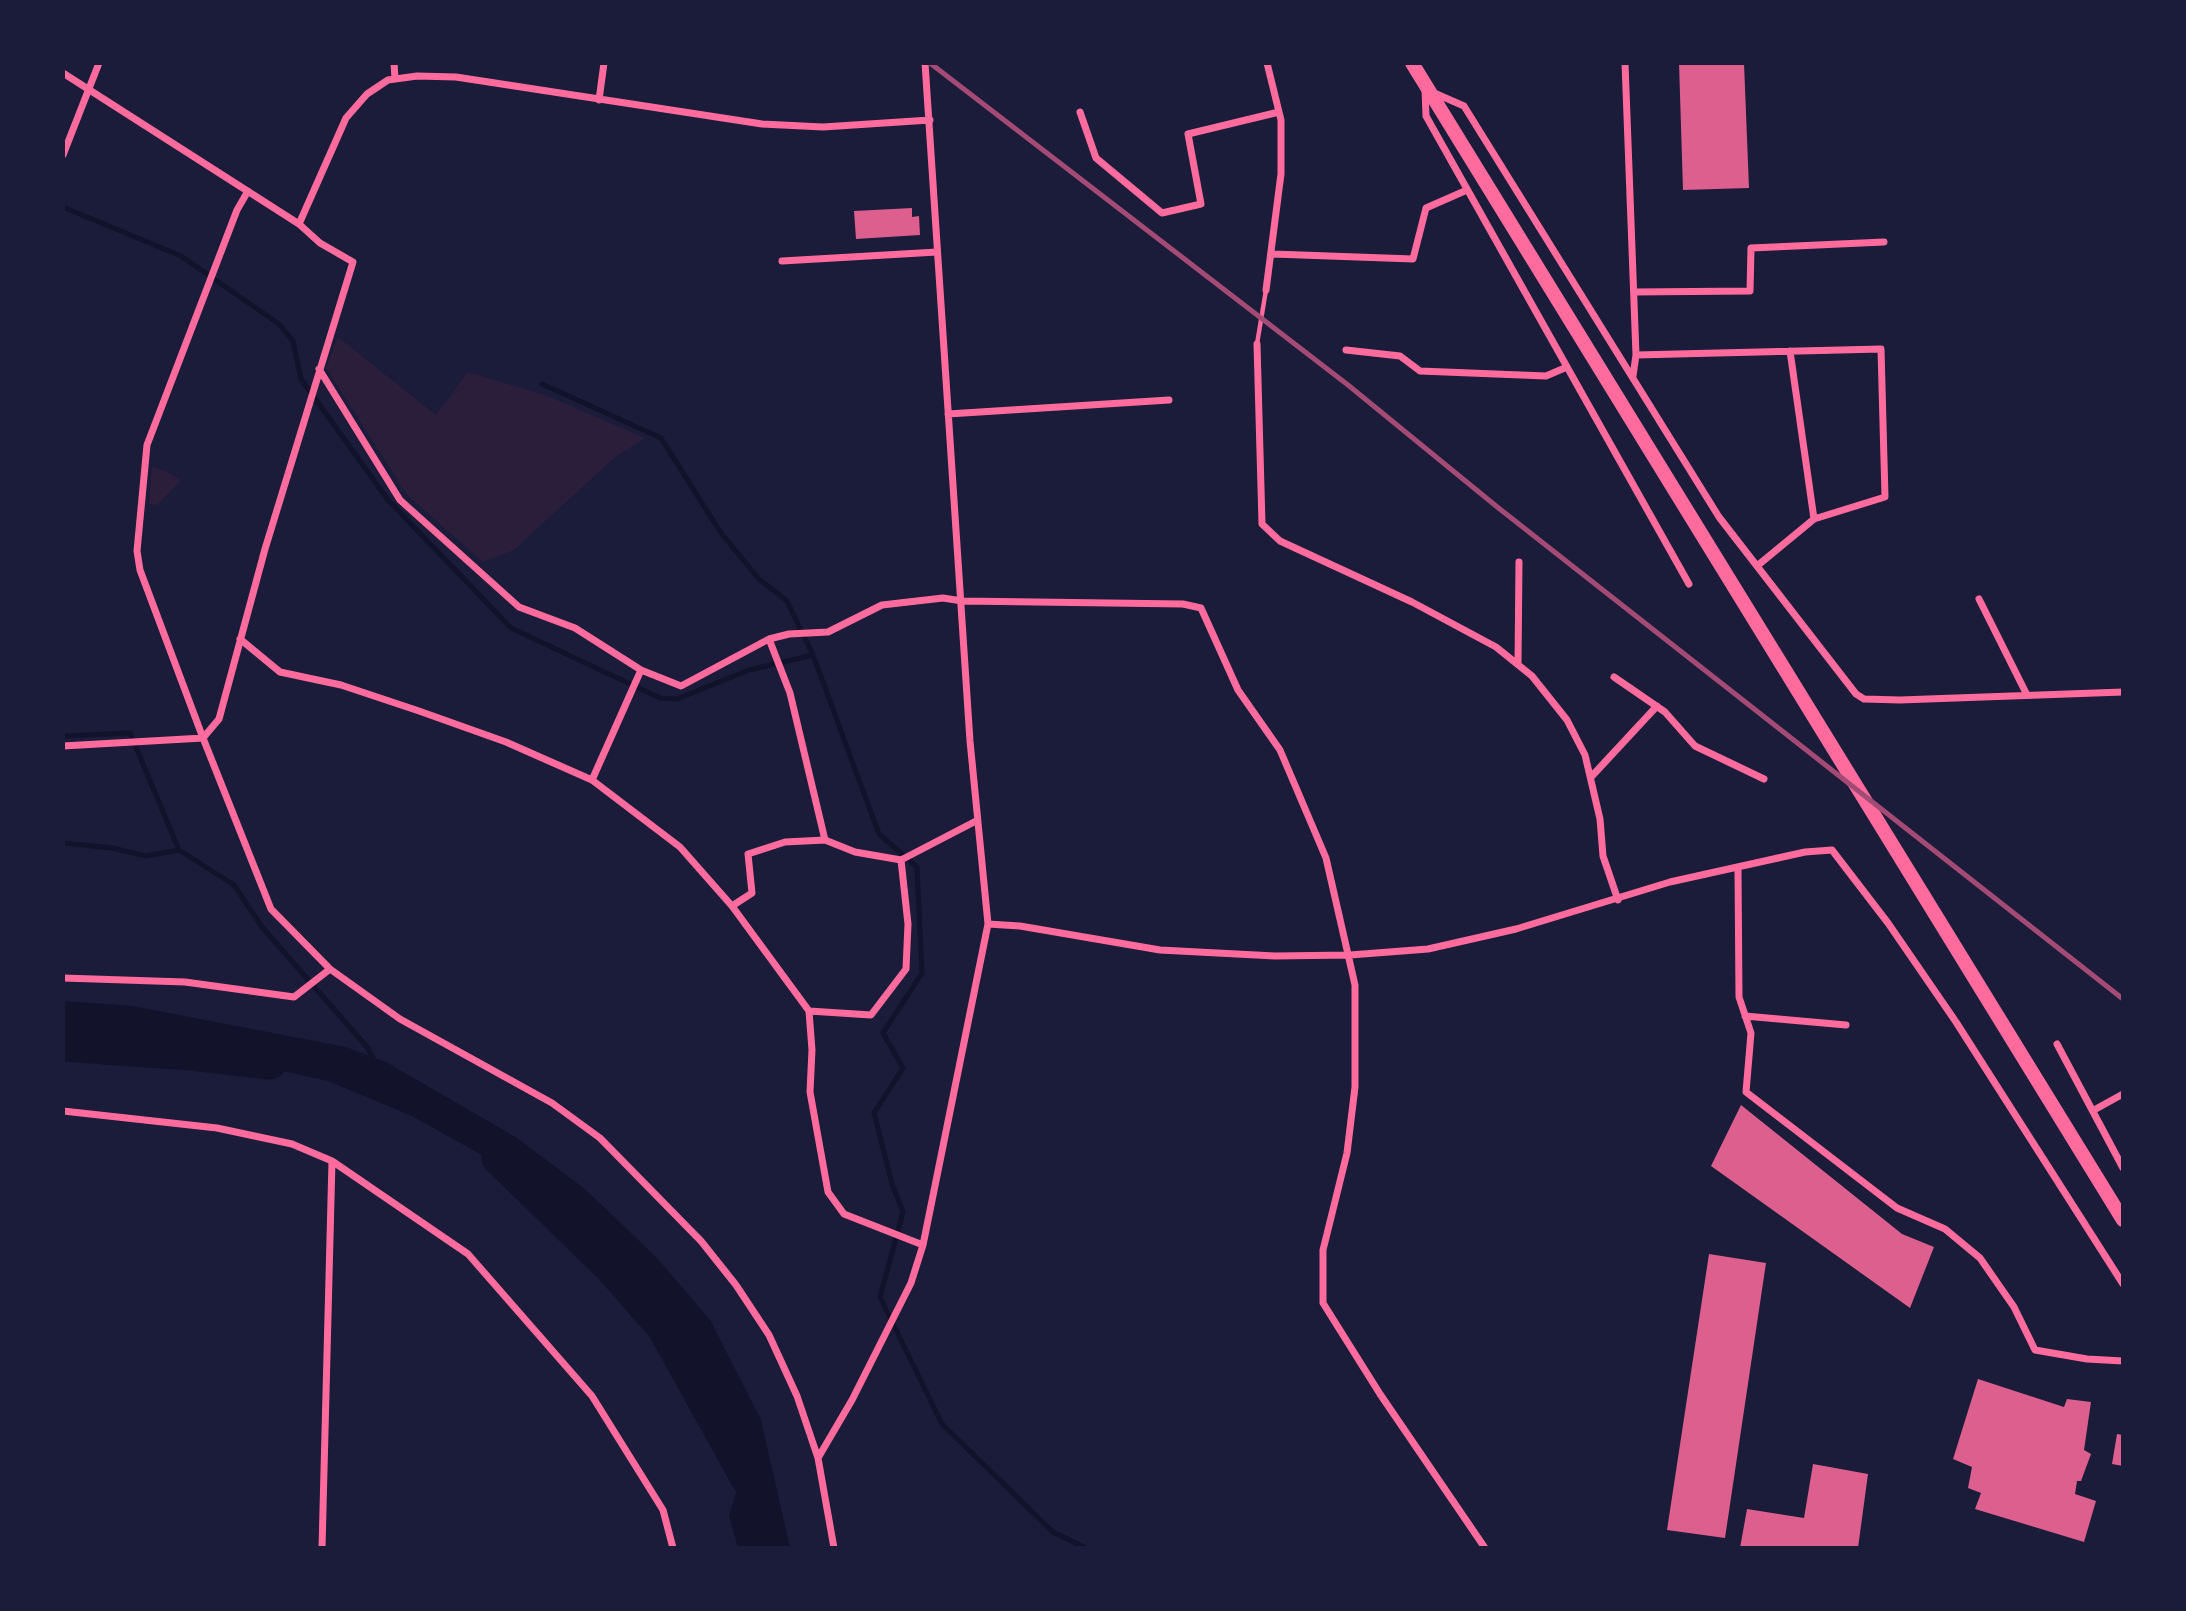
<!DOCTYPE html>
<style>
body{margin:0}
#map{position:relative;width:2186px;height:1611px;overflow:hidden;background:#1b1b3a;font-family:"Source Sans 3",sans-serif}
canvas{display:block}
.frame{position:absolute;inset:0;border:65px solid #1b1b3a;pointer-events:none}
</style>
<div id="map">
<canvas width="2186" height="1611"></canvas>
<div class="frame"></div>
</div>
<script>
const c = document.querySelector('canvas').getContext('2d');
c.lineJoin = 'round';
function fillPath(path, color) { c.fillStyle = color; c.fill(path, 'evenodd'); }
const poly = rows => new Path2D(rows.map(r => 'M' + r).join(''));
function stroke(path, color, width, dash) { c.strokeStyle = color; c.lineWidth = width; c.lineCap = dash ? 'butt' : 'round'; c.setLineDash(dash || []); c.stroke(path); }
fillPath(poly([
 [338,337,436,415,468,372,545,395,645,438,614,458,514,550,483,562,408,496,326,368],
 [152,467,164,470,181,480,157,505,149,504]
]), '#2a1e3b');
fillPath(poly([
 [63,1001,132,1006,346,1047,386,1062,517,1138,586,1190,657,1258,710,1320,761,1420,790,1548,738,1548,729,1515,738,1487,739,1443,713,1391,672,1319,630,1268,571,1217,480,1154,412,1116,328,1081,176,1047,63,1037]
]), '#12122b');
stroke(poly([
 [63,207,181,256,279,324,293,341,301,379,388,500,511,628,660,698,677,699,749,670,813,655,879,834,917,867,922,973,883,1033,903,1068,874,1113,892,1184,903,1212,880,1297,942,1424,1053,1532,1086,1548],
 [542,384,661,438,721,533,759,579,787,601,813,655],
 [63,736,130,733,179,850],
 [63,843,112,848,146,856,179,850,234,885,262,927,367,1047,375,1062]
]), '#12122b', 5);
stroke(poly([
 [63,1045,191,1054,270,1063],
 [498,1158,612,1269,663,1327,758,1498,766,1548]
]), '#12122b', 33);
fillPath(poly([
 [1679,63,1744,63,1749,188,1683,190],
 [912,208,912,217,919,216,920,235,856,239,854,211],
 [1741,1105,1902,1234,1934,1247,1910,1308,1711,1166],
 [1709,1254,1766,1263,1725,1538,1667,1530],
 [1978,1379,2064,1407,2067,1399,2091,1402,2084,1450,2091,1454,2081,1481,2077,1481,2075,1494,2096,1501,2084,1542,1975,1509,1981,1493,1968,1488,1972,1467,1953,1459],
 [2117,1434,2123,1435,2123,1466,2112,1464],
 [1813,1464,1868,1474,1858,1548,1740,1548,1747,1509,1804,1518]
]), '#dd5f8e');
stroke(poly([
 [1257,344,1266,290]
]), '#ff6b9d', 4.5);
stroke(poly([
 [394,63,395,79],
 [1625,63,1636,355,1633,376],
 [63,73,299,224,320,243,353,262,265,549,219,719,203,738,63,746],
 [599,100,604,63],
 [1080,112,1096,158,1162,213,1201,204,1188,134,1279,112],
 [63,155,99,63],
 [248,191,237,210,147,445,137,551,140,570,203,738,271,909,330,969,400,1019,552,1103,600,1138,701,1241,736,1285,769,1335,797,1396,818,1458],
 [299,224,346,118,367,94,388,80,417,76,456,77,762,124,823,127,930,120],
 [1273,254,1413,259,1426,208,1467,190],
 [782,261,937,252],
 [1266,290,1281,174,1281,120,1267,63],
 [1634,292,1750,291,1751,248,1884,242],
 [1257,344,1262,524,1280,541,1412,602,1496,647,1532,676,1567,720,1585,755,1600,819,1603,856,1618,900],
 [1346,350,1400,356,1420,371,1546,376,1567,367],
 [1790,351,1814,519],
 [1636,355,1881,349,1885,497,1814,519,1757,566],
 [319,369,400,500,519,607,575,628,641,670,681,686,769,639,789,634,828,632,882,605,943,598,962,601,1183,604,1201,608,1238,690,1280,750,1326,858,1355,985,1355,1087,1347,1153,1323,1250,1323,1303,1380,1394,1485,1548],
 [948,414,1169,400],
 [1689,584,1426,116,1425,89,1464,106,1719,517,1856,694,1864,699,1900,700,2123,692],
 [1979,599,2027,695],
 [240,639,280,672,341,685,419,711,506,742,592,780,680,847,732,906,809,1011,812,1050,810,1092,828,1192,844,1214,923,1245],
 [769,639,790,693,825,840],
 [1518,664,1519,562],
 [1614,677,1665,712,1695,746,1764,779],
 [1592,776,1657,706],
 [592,780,641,670],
 [1738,869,1739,997,1751,1033,1746,1092,1897,1208,1945,1229,1980,1258,2014,1307,2035,1350,2087,1359,2123,1361],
 [732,906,752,893,748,854,785,842,825,840,855,852,901,860,976,821],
 [988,924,1020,926,1160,950,1275,956,1350,955,1428,949,1516,929,1670,882,1805,852,1832,850,1888,923,1956,1022,2123,1284],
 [63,978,185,982,294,997,330,969],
 [809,1011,871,1015,906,969,908,924,901,860],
 [1745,1016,1846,1025],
 [2057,1044,2123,1168],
 [2094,1110,2123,1094],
 [63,1111,217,1128,292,1144,332,1161,468,1254,592,1396,663,1510,673,1548],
 [322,1548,332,1161],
 [834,1548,818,1458,852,1400,911,1283,923,1245,988,924,970,741,925,63]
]), '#ff6b9d', 7);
stroke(poly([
 [1412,63,2123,1220]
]), '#ff6b9d', 14);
stroke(poly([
 [930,63,1348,385,1496,506,2123,999]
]), '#a44b75', 5);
</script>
